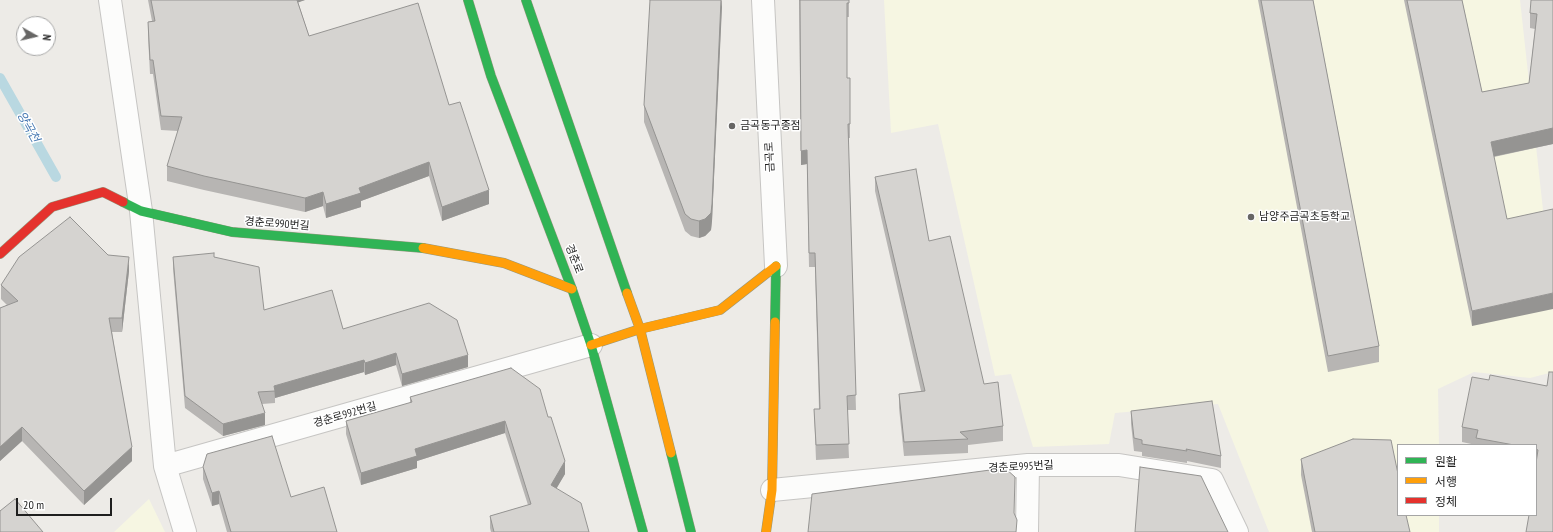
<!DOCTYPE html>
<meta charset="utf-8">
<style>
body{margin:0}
#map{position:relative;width:1553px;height:532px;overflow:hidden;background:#edebe7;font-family:"PT Sans Narrow","Noto Sans KR",sans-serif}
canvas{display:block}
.legend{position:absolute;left:1397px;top:444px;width:140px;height:72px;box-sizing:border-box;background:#fff;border:1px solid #a5a5a5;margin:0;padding:5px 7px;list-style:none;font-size:12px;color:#1f1f1f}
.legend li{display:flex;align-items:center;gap:8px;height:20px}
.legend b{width:20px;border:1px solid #a5a5a5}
.north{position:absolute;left:16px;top:16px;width:40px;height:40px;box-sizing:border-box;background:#fff;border:1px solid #a5a5a5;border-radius:50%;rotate:98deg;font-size:11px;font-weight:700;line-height:16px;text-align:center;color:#1f1f1f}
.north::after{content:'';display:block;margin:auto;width:14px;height:18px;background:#676665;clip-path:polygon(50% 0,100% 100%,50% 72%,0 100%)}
.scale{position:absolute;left:16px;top:498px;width:96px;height:18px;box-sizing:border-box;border:2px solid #1f1f1f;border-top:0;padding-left:5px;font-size:12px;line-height:14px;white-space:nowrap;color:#1f1f1f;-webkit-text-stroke:3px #fff;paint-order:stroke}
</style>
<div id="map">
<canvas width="1553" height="532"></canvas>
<ul class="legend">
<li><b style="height:5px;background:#30b455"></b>원활</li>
<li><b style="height:5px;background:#ff9f0a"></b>서행</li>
<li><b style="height:5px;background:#e5322d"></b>정체</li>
</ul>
<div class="north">N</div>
<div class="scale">20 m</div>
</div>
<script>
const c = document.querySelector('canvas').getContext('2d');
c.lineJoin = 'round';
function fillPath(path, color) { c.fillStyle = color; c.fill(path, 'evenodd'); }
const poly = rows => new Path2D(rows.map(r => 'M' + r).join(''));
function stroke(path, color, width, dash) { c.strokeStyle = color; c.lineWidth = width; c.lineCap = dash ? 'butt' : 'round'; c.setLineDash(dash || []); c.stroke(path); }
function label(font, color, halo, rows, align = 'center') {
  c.font = font + ' "PT Sans Narrow","Noto Sans KR",sans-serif'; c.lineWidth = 3; c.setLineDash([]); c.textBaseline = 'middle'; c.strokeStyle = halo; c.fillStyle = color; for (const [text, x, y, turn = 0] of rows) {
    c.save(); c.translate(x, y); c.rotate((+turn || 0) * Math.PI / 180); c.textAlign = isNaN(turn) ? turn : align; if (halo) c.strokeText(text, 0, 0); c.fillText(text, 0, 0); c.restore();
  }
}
fillPath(poly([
 [884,0,1520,0,1553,301,1553,372,1530,378,1474,372,1438,389,1439,445,1398,445,1398,515,1439,515,1439,532,1269,532,1218,404,1115,413,1109,444,1033,447,1011,374,995,376,938,124,891,133],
 [149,499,165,532,114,532]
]), '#f6f6e2');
stroke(poly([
 [0,78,56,177]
]), '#b9d8e1', 10);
const street = poly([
 [110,0,141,211,165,466],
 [763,0,776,266],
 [772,490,1028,465,1119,465,1212,480,1237,532],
 [185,532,165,466,591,345],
 [1027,532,1028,465]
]);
const fast = poly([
 [468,0,491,76,572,289,591,345,643,532],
 [526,0,627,293],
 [123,202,141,211,232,232,423,248],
 [775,322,776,266],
 [671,453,691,532]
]);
const slow = poly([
 [423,248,504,263,572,289],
 [627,293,640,329,671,453],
 [591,345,640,329,720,310,776,266],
 [766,532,772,490,775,322]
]);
const jam = poly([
 [0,254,52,207,103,192,123,202]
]);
stroke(street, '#c6c5c3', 24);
stroke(fast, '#95977e', 10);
stroke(slow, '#95977e', 10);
stroke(jam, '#95977e', 10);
stroke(street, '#fcfcfb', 22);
stroke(fast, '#30b455', 9);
stroke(slow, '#ff9f0a', 9);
stroke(jam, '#e5322d', 9);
fillPath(poly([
 [148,0,305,0,298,2,309,36,449,105,489,204,442,221,429,176,361,201,361,207,326,218,323,206,305,212,204,190,167,181,167,166,178,131,161,130,153,74,150,74,148,36,148,22,152,21],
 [722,0,712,221,711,230,705,236,699,238,691,236,685,231,644,122,644,105],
 [799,0,849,0,849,17,847,17,847,78,850,78,850,138,848,138,856,410,847,410,849,458,816,460,814,409,819,409,815,267,809,267,807,164,801,165],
 [1258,0,1313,0,1379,346,1379,362,1328,372],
 [1404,0,1462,0,1482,92,1529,83,1535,29,1530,28,1530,13,1553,0,1553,144,1494,157,1472,326],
 [875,177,929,241,984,384,1003,426,1003,441,968,445,968,453,904,456,899,408,899,394,921,391,875,191],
 [108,255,129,271,122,332,112,332,132,461,84,505,22,441,0,461,0,308,7,305,1,299,1,285],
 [173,257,214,257,264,310,343,329,468,367,402,386,396,365,365,375,364,372,275,398,275,403,262,404,265,425,223,436,185,408,173,269],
 [1489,380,1547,386,1536,515,1536,445,1476,445,1462,442,1462,427],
 [410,397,548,417,565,474,556,488,589,532,491,532,490,528,490,516,528,505,505,433,417,461,417,468,361,485,346,434,346,421,410,403],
 [1131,411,1221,456,1221,468,1187,461,1187,463,1142,456,1142,452,1134,451,1131,424],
 [1301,459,1410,532,1312,532,1301,475],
 [203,467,291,497,337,532,227,532,219,504,212,506,203,479]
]), '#b7b5b3');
fillPath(poly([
 [294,0,305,0,294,4],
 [721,0,722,7,712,221,711,230,705,236,699,238,699,221],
 [1553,128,1553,144,1491,157,1491,142],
 [807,150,807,164,801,165,801,151],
 [429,162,429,176,361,201,361,207,326,218,326,204,359,188],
 [489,190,489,204,442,221,442,207],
 [323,192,323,206,305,212,305,198],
 [129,257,129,271,122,332,122,318],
 [1553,293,1553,309,1472,326,1472,311],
 [396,353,396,365,365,375,365,363],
 [468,355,468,367,402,386,402,374],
 [364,360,364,372,275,398,274,386],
 [265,413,265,425,223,436,223,424],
 [505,421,505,433,417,461,417,468,361,485,361,473,415,449],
 [22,427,22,441,0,461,0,447],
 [132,447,132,461,84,505,84,491],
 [565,461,565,474,551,498,551,485],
 [219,491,219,504,212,506,212,493]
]), '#959492');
const building = poly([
 [151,0,297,0,309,36,418,3,449,105,460,102,489,190,442,207,429,162,359,188,361,193,326,204,323,192,305,198,204,176,167,166,182,117,161,116,153,60,150,60,148,22,155,21,151,0],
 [650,0,721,0,712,204,711,213,705,219,699,221,691,219,685,214,644,105,650,0],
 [800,0,849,0,849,3,847,3,847,78,850,78,850,124,848,124,856,395,847,396,849,444,816,445,814,409,820,409,815,253,809,253,807,150,801,151,800,0],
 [1261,0,1313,0,1379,346,1328,356,1261,0],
 [1407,0,1462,0,1482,92,1529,83,1537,14,1530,13,1531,0,1553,0,1553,128,1491,142,1507,219,1553,209,1553,293,1472,311,1407,0],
 [916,169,929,241,950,236,984,384,998,382,1003,426,960,432,968,439,904,442,899,394,925,391,875,177,916,169],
 [70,217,108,255,129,257,122,318,109,318,132,447,84,491,22,427,0,447,0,308,18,301,1,285,19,257,70,217],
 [214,253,214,257,259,267,264,310,332,290,343,329,429,303,457,320,468,355,402,374,396,353,365,363,364,360,274,386,275,391,258,392,265,413,223,424,185,396,173,257,214,253],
 [511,368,540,389,548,417,551,417,565,461,551,485,581,503,589,532,494,532,490,516,531,504,505,421,415,449,417,456,361,473,346,421,412,402,410,397,511,368],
 [1549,372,1553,372,1553,532,1526,532,1529,515,1536,515,1536,463,1538,450,1536,449,1536,445,1514,445,1476,438,1478,430,1462,427,1472,377,1489,380,1490,375,1547,386,1549,372],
 [1212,401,1221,456,1186,449,1187,451,1142,444,1142,440,1134,438,1131,411,1212,401],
 [272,436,291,497,324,487,337,532,231,532,219,491,212,493,203,467,207,454,272,436],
 [1353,439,1391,440,1398,474,1398,515,1406,515,1410,532,1315,532,1301,459,1353,439],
 [1140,467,1201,476,1228,532,1135,532,1140,467],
 [1005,468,1015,477,1014,513,1017,520,1016,532,808,532,812,494,1005,468],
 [15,499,43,532,0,532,0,511,15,499]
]);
fillPath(building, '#d5d3d0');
stroke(building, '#959492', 1);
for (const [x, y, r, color] of [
 [732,126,4,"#676665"],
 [1251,217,4,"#676665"]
]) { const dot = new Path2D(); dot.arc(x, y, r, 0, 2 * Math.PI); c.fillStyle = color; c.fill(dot); stroke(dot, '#fff', 1.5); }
label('11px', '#1f1f1f', '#fff', [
 ["금곡동구종점",740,126],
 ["남양주금곡초등학교",1259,217]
], 'left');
label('11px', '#1f1f1f', '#fff', [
 ["금곡로",770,157,-93],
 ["경춘로990번길",277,224,4],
 ["경춘로",574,259,69],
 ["경춘로992번길",345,415,-16],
 ["경춘로995번길",1021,467,-3]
]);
label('italic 12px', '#4779b2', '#fff', [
 ["양곡천",28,127,61]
]);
</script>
